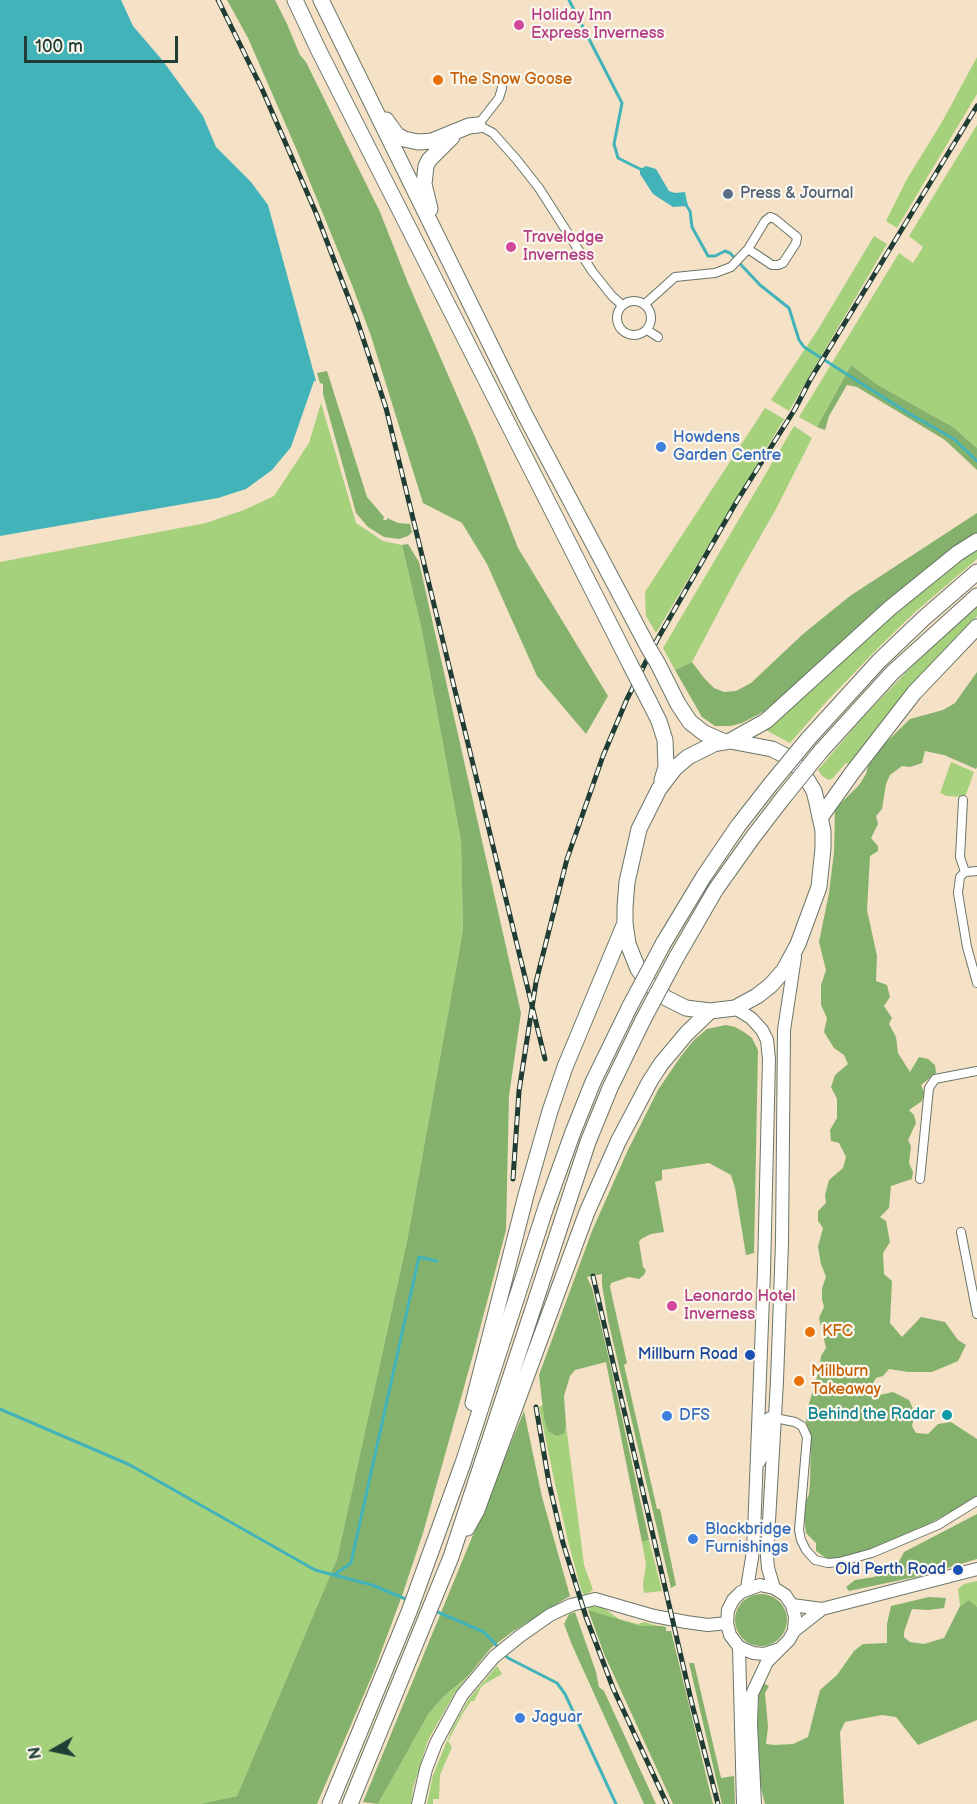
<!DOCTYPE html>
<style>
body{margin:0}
#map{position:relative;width:977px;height:1804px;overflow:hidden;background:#f5e1c6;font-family:"Balsamiq Sans",sans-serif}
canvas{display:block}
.north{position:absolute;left:24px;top:1720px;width:60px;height:60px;-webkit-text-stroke:4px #fbf7ec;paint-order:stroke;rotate:261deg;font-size:16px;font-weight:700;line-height:24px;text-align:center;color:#1f3d34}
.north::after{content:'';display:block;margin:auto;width:21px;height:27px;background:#1f3d34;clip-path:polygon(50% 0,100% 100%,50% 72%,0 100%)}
.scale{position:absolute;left:24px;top:36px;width:154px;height:27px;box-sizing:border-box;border:3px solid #1f3d34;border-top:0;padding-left:8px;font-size:18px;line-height:21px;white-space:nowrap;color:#1f3d34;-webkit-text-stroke:4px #fbf7ec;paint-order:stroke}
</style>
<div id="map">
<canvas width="977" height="1804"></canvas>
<div class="north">N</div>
<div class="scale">100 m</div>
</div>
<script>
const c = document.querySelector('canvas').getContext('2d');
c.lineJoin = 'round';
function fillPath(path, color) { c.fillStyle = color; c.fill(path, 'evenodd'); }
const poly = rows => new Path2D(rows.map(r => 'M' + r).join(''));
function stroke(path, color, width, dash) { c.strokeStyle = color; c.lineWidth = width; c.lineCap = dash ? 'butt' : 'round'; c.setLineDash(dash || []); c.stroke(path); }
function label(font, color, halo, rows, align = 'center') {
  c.font = font + ' "Balsamiq Sans",sans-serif'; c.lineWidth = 4.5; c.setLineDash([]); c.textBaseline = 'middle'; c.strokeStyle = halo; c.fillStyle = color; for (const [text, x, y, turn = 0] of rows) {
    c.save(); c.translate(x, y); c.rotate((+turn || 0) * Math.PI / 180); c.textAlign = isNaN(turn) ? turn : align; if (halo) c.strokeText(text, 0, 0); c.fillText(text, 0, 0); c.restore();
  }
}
fillPath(poly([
 [977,57,977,94,897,228,886,221,907,179,942,122],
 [977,125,977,448,953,427,878,385,851,365,817,427,799,417,899,253,913,263,923,247,909,236],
 [874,236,887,244,789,411,771,400,819,328],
 [321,403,356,523,383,541,402,545,422,631,461,841,463,930,407,1241,337,1559,237,1796,200,1804,0,1804,0,562,206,523,244,510,274,496,309,443],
 [765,408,784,419,656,633,646,616,645,592],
 [794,426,812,438,776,509,736,579,692,662,675,670,663,648],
 [977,546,977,559,914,613,880,646,826,702,790,743,764,729,919,591],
 [977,607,977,616,972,623,911,686,850,765,846,763,832,779,829,780,822,776,818,770,863,717,913,665],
 [951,762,974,772,965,797,947,796,940,793],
 [543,1405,544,1418,564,1433,566,1425,584,1565,593,1590,585,1595,582,1593,567,1537,554,1479,539,1407],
 [649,1540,662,1591,644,1593,643,1584,646,1565,642,1542],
 [977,1581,977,1607,969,1600,960,1606,958,1589,964,1584],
 [590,1606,604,1608,619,1619,638,1624,644,1622,662,1627,640,1626,616,1620,588,1610],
 [497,1666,502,1674,486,1683,481,1687,474,1701,471,1701,463,1713,448,1741,452,1747,440,1775,439,1799,433,1799,433,1804,427,1804,433,1775,452,1729,469,1699],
 [468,1676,454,1694,428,1740,413,1788,411,1804,378,1804,429,1713,444,1696]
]), '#a5d07c');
fillPath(poly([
 [227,0,275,0,287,24,300,55,306,62,380,212,408,283,475,437,518,548,608,696,586,734,537,676,487,564,462,523,423,503,371,336,352,285,298,153,248,38],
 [851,365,878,385,953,427,977,448,977,470,945,440,857,387,847,385,829,416,825,430,817,427],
 [327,371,367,497,384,517,383,520,387,520,387,518,398,523,410,524,412,532,408,536,399,539,384,537,368,527,356,513,323,394,323,384,320,383,317,373],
 [977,513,977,533,904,587,765,711,742,723,731,726,715,726,702,717,675,670,692,662,704,678,714,688,724,692,736,691,751,683,803,634,850,596],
 [408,544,419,562,521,1013,509,1096,506,1230,473,1355,423,1533,403,1593,374,1671,317,1804,200,1804,237,1796,337,1559,407,1241,463,930,461,841,422,631,402,545],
 [977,672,977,767,976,769,944,755,925,751,922,763,910,767,902,766,890,775,886,784,882,809,876,816,878,824,871,838,878,846,878,851,870,856,867,910,877,956,876,981,887,985,890,997,884,1006,892,1018,889,1024,896,1037,898,1053,910,1072,919,1057,928,1059,935,1065,936,1073,921,1085,924,1092,922,1101,909,1110,914,1115,916,1123,908,1140,911,1146,909,1163,913,1172,912,1179,891,1186,889,1208,880,1217,886,1221,890,1242,883,1253,884,1274,892,1281,890,1323,902,1337,921,1317,945,1322,958,1340,966,1345,958,1361,932,1372,908,1372,889,1369,883,1376,876,1378,870,1389,875,1396,893,1392,909,1400,915,1413,912,1426,916,1433,928,1434,938,1424,951,1422,977,1439,977,1497,904,1538,868,1552,834,1560,826,1558,816,1551,816,1543,806,1533,804,1515,805,1503,809,1494,810,1483,811,1437,806,1422,808,1407,818,1374,822,1368,820,1364,821,1356,826,1348,819,1318,824,1307,822,1299,822,1288,826,1277,821,1264,818,1247,823,1228,818,1221,818,1211,826,1203,825,1195,829,1180,843,1168,846,1157,839,1143,831,1141,830,1130,837,1118,837,1099,831,1087,835,1075,848,1064,844,1055,834,1048,824,1032,827,1018,821,1005,821,985,826,970,819,942,829,893,834,852,835,809,859,785,866,774,870,758,910,719,943,710,955,703],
 [726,1025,735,1027,744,1032,752,1038,758,1050,754,1253,746,1255,735,1188,731,1175,709,1163,662,1170,662,1180,655,1182,664,1232,651,1234,641,1239,639,1242,643,1267,646,1270,644,1275,639,1279,629,1277,611,1283,610,1287,627,1363,624,1365,657,1509,660,1509,676,1585,671,1588,608,1320,602,1285,602,1274,587,1277,592,1288,609,1359,649,1540,642,1542,606,1362,575,1370,570,1376,564,1396,566,1425,564,1433,557,1436,548,1431,544,1418,539,1375,592,1231,627,1152,658,1090,681,1056,694,1040,707,1029],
 [524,1411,542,1497,570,1596,512,1632,491,1648,468,1676,444,1696,429,1713,378,1804,363,1802],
 [977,1514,977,1559,925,1575,849,1591,846,1587,855,1580,874,1577,897,1565,904,1552],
 '735 1620a26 26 0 1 1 52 0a26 26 0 1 1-52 0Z',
 [929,1597,946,1598,944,1608,928,1610,912,1609,904,1632,904,1637,910,1642,924,1644,944,1638,960,1606,969,1600,977,1607,977,1720,918,1745,896,1717,882,1715,845,1722,840,1732,844,1804,765,1804,757,1772,759,1747,757,1732,759,1691,763,1683,769,1686,765,1693,768,1727,766,1744,774,1745,793,1744,808,1737,820,1690,837,1675,854,1651,863,1644,887,1643,887,1624,891,1606],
 [588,1610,640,1626,662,1626,666,1627,666,1631,671,1631,713,1804,673,1804,605,1656],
 [575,1612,596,1672,599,1687,604,1691,656,1804,644,1804,572,1645,564,1624,569,1614],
 [689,1663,694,1663,721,1778,734,1776,735,1804,722,1804]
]), '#84b26c');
fillPath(poly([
 [0,0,121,0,133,26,163,61,203,116,216,147,251,182,268,205,316,381,314,381,291,447,272,470,246,489,218,498,0,536],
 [646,166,656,169,669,191,675,193,685,192,688,206,673,207,653,194,640,174,640,169]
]), '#43b3ba');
stroke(poly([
 [569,0,622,103,614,144,618,158,642,170],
 [686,205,690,211,692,227,708,256,715,256,725,251,730,253,760,285,789,308,799,340,804,347,908,413,954,439,977,461],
 [0,1409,130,1465,315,1570,372,1585,408,1600],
 [334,1575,351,1563,419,1257,437,1261],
 [433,1610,484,1632,499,1648],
 [503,1653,508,1658,557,1683,565,1694,616,1804]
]), '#43b3ba', 3);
const street = poly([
 [502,79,502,88,499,98,478,125,493,133,517,160,539,188,592,271,612,296,622,305],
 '617 318a17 17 0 1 1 34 0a17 17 0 1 1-34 0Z',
 [645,304,675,277,715,273,731,267,748,249,765,221,770,217,775,219,797,237,796,243,783,263,778,265,772,265,748,249],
 [647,330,658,337],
 [963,800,960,857,965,872],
 [965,872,960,877,958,893,967,947,977,983],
 [965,872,977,871],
 [920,1179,929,1088,935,1079,977,1071],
 [961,1232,977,1314],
 [775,1418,795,1422,802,1426,807,1437,799,1530,801,1540,806,1550,815,1560,828,1563,839,1562,872,1553,938,1525,977,1501]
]);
const secondary = poly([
 [735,1008,751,1018,762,1030,767,1040,769,1059,764,1271,754,1533,752,1558,747,1588],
 [759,1462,764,1451,766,1422,770,1418,775,1418],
 [774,1588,768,1568,767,1556,777,1381,782,1242,784,1030,795,957],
 [792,1605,822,1609,977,1569],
 [794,1631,822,1609],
 [739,1647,743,1804],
 [418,1804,426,1769,436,1743,462,1695,494,1657,520,1636,550,1615,571,1605,595,1599,654,1616,686,1622,708,1625,727,1623],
 [755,1804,751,1724,752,1694,767,1662,789,1640,794,1631,795,1617,792,1605,785,1595,774,1588,760,1585,741,1592,733,1600,728,1610,727,1623,730,1635,739,1647,753,1653,764,1654,780,1649]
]);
const highway = poly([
 [295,0,319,51,630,664],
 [321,0,525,415,648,647],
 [386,120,397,135,404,139,418,142,432,141,469,126,478,125],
 [430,209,424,184,426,166,429,160,452,137],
 [658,664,678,704,690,722,704,733,725,742],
 [650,703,659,721,665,740,666,767,662,780],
 [808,739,879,661,924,618,977,572],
 [730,741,772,749,786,756,802,771,814,791,817,803,823,831,823,848,819,887,798,944,784,970,771,985,757,996,735,1008,710,1011,686,1008,666,998,649,984,638,969,628,944,625,923,625,907,627,882,639,829,659,789,675,768,688,757,714,744,730,741],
 [730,741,766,721,890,608,958,553,977,541],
 [821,751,892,673,977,596],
 [820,818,852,773,914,693,977,627],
 [663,944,704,876,738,826,770,785],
 [676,958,716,889,753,837,783,798],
 [473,1403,526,1195,550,1111,565,1067,625,923],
 [467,1528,477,1510,587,1212,618,1142,650,1081,661,1064,687,1033,710,1011],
 [330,1804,409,1612,463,1463,546,1207,573,1132,593,1082,630,1006],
 [350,1804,451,1557,588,1142,610,1088,643,1020]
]);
stroke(street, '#6a7667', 10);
stroke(secondary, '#6a7667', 14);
stroke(highway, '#6a7667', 17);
stroke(street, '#fff', 8);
stroke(secondary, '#fff', 12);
stroke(highway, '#fff', 15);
const rail = poly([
 [218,0,262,89,316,213,357,320,386,408,545,1059],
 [513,1179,519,1091,536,982,567,859,603,756,627,699,657,640,737,501,795,409,810,380,977,106],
 [593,1276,692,1704,718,1804],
 [536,1407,549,1483,563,1543,586,1617,613,1688,667,1804]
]);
stroke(rail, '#1f3d34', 5);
stroke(rail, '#fbf7ec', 3, [9]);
const highwayBridge = poly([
 [648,647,658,664],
 [630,664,650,703],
 [770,785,808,739],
 [783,798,821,751],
 [630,1006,663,944],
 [643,1020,676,958]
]);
stroke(highwayBridge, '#6a7667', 17, []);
stroke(highwayBridge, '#fff', 15);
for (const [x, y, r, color] of [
 [519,25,6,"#d1479c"],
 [438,80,6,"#e8710a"],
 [728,194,6,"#5c6f8a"],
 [511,247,6,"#d1479c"],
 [661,447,6,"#3f7fe0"],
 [672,1306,6,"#d1479c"],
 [810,1332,6,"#e8710a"],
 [750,1355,6,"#1a4fb4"],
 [799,1381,6,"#e8710a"],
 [947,1415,6,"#0f9aa8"],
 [667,1416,6,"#3f7fe0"],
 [693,1539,6,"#3f7fe0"],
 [958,1570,6,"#1a4fb4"],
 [520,1718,6,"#3f7fe0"]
]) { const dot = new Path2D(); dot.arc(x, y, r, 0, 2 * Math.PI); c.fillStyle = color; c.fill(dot); stroke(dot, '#fbf7ec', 2); }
label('16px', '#b23c85', '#fbf7ec', [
 ["Holiday Inn",531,16],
 ["Express Inverness",531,34],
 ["Travelodge",523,238],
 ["Inverness",523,256],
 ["Leonardo Hotel",684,1297],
 ["Inverness",684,1315]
], 'left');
label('16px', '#c56008', '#fbf7ec', [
 ["The Snow Goose",450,80],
 ["KFC",822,1332],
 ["Millburn",811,1372],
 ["Takeaway",811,1390]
], 'left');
label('16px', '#4e5e75', '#fbf7ec', [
 ["Press & Journal",740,194]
], 'left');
label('16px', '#366cbe', '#fbf7ec', [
 ["Howdens",673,438],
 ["Garden Centre",673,456],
 ["DFS",679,1416],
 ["Blackbridge",705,1530],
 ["Furnishings",705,1548],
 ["Jaguar",532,1718]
], 'left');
label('16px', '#164399', '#fbf7ec', [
 ["Millburn Road",738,1355],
 ["Old Perth Road",946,1570]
], 'right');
label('16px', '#0d838f', '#fbf7ec', [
 ["Behind the Radar",935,1415]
], 'right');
</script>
